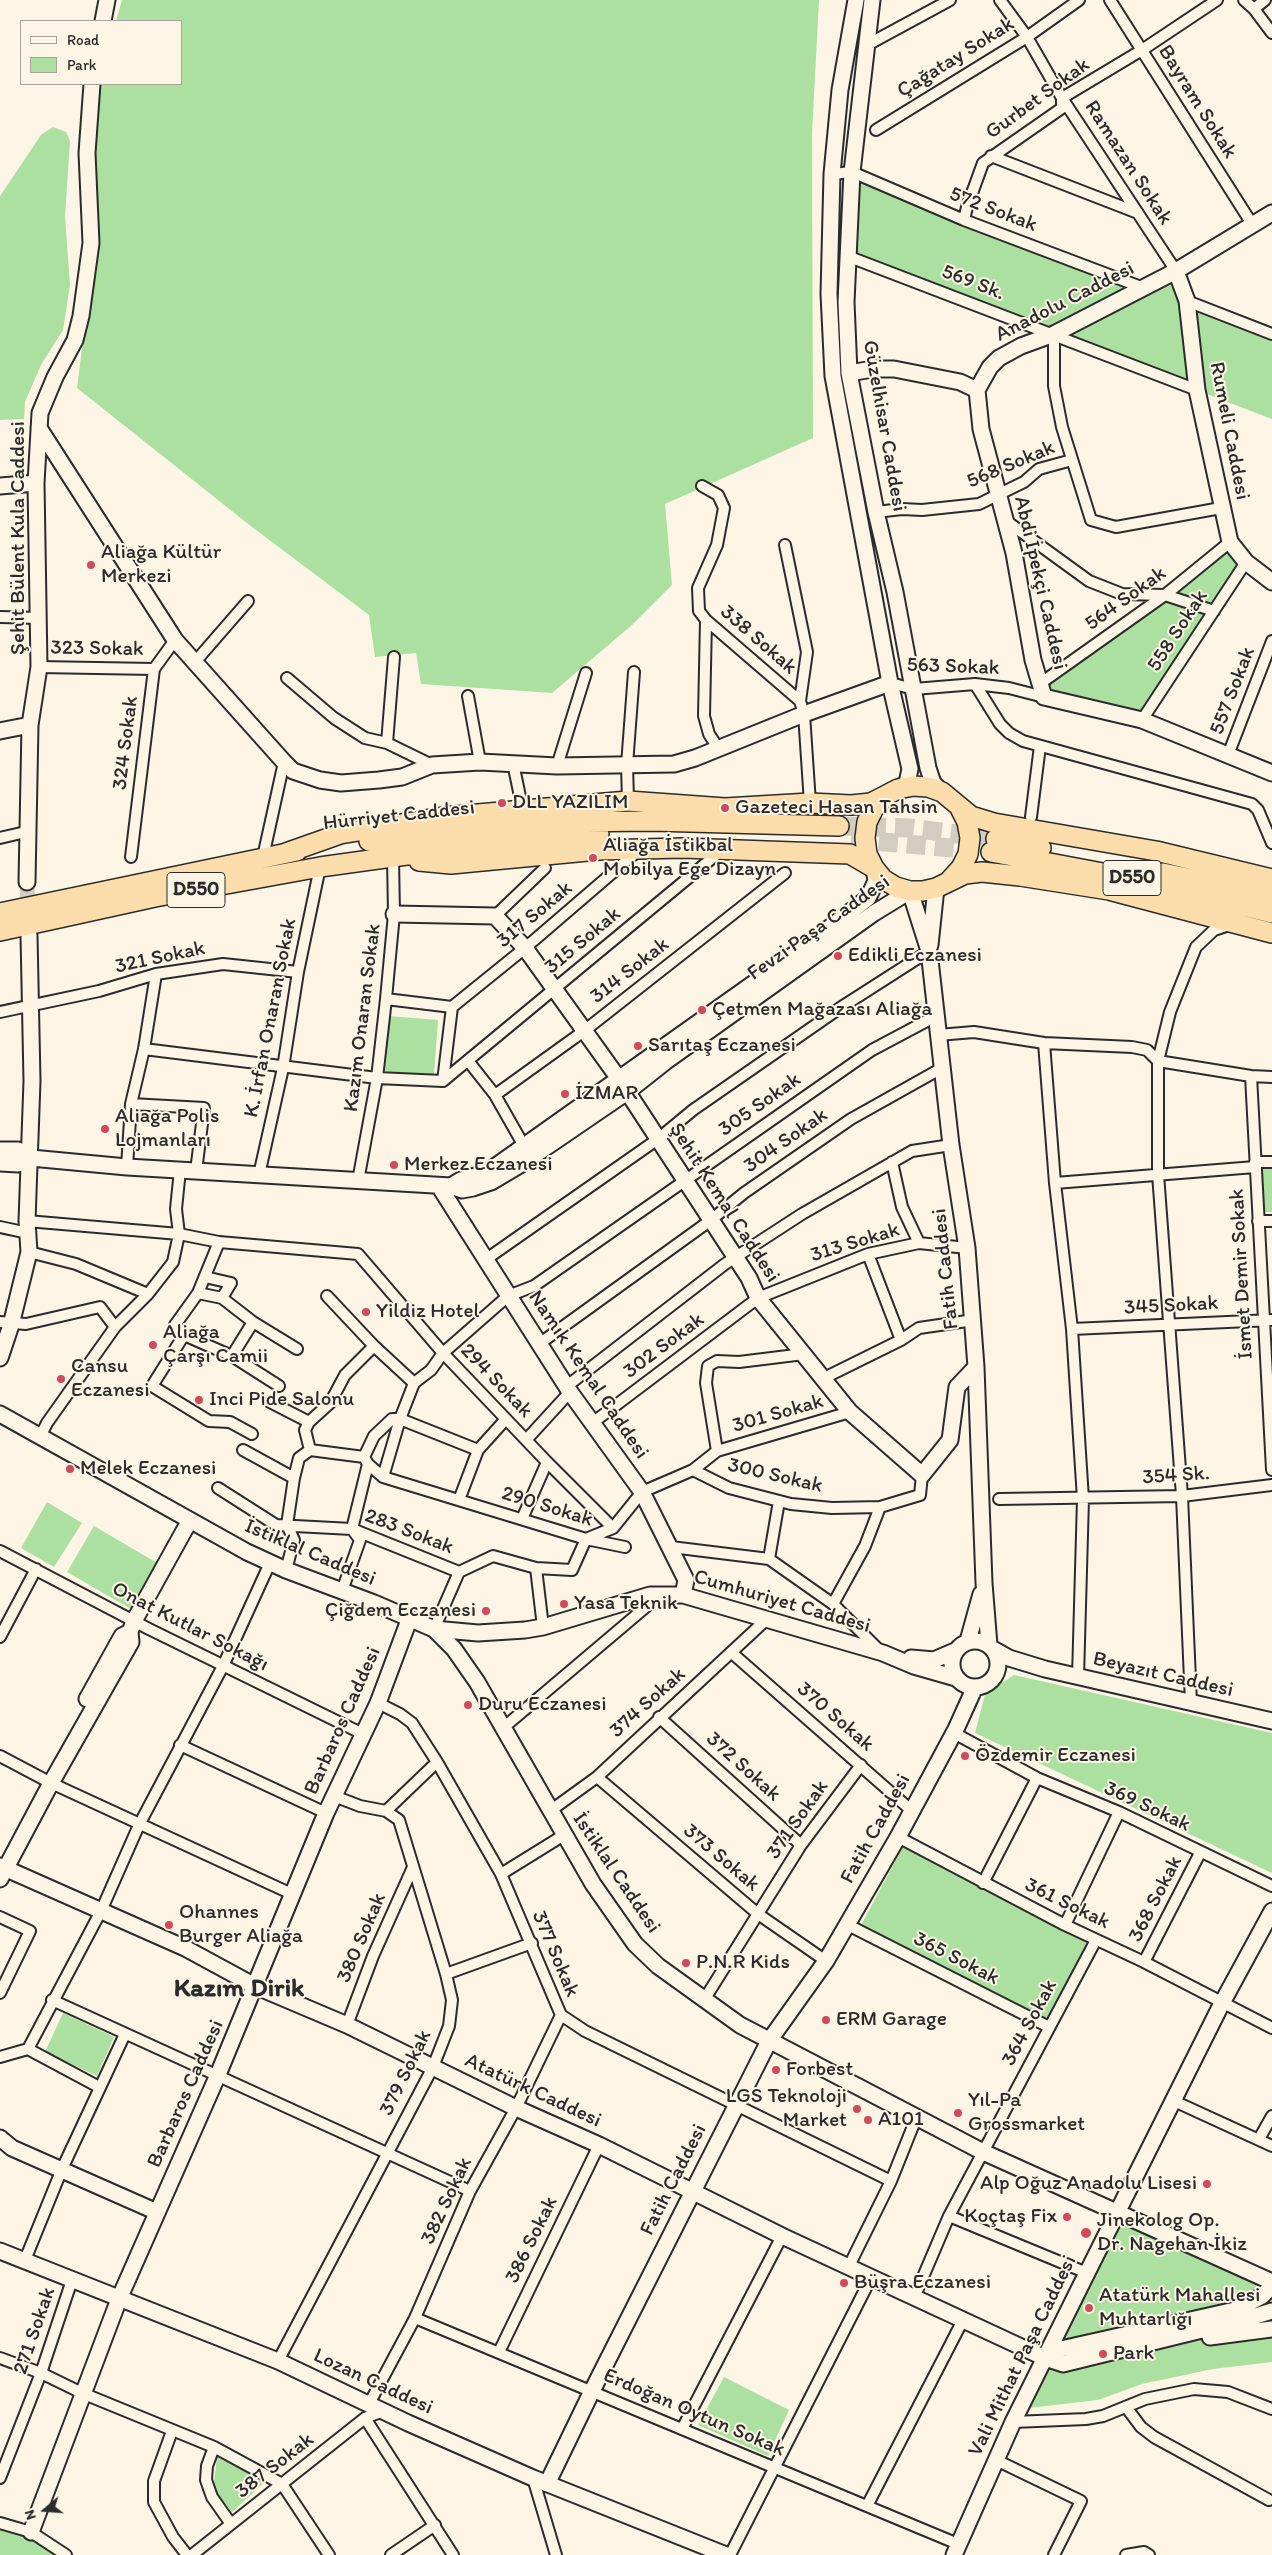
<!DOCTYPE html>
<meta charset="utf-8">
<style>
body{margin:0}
#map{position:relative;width:1272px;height:2555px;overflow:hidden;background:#fcf5e5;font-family:Itim,sans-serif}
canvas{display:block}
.legend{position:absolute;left:20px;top:20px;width:162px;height:65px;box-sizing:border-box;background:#fcf5e5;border:1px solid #a8a49b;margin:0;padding:6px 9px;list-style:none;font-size:15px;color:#2b2b2b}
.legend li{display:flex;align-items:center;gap:10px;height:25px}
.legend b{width:25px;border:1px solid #a8a49b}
.north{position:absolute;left:20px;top:2485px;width:50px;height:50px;-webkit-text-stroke:4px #fcf5e5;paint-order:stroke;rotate:252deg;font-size:14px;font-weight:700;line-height:20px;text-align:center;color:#2b2b2b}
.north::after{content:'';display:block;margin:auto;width:18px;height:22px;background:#2b2b2b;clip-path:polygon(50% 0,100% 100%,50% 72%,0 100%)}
</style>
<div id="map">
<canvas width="1272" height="2555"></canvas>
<ul class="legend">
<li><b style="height:6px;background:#fcf5e5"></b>Road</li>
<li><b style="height:14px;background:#ace0a1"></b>Park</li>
</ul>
<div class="north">N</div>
</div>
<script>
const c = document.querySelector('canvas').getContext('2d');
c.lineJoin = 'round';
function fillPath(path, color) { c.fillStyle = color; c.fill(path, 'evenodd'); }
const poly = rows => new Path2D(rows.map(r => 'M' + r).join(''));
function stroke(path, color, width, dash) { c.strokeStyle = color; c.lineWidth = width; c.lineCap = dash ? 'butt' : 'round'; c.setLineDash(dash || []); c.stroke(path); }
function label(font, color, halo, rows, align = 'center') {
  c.font = font + ' Itim,sans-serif'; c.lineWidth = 4; c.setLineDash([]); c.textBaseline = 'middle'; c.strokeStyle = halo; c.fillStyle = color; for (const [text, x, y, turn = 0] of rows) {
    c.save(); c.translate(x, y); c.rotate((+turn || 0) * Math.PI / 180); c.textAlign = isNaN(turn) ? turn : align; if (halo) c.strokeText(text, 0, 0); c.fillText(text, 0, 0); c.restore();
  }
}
fillPath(poly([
 [122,0,819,0,812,134,813,438,665,504,672,585,632,625,552,693,421,684,416,653,375,657,369,615,252,527,77,388,95,246,92,111,99,84,181,84,181,21,116,21],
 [53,127,66,132,70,141,65,216,70,285,63,330,41,365,25,402,24,419,0,420,0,196,41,135],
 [852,172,1141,287,1176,271,1187,301,1272,334,1272,419,847,256],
 [1230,542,1246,562,1142,720,1044,697,1041,683],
 [389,1016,438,1020,434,1074,385,1072],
 [1261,1169,1272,1169,1272,1212,1263,1212],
 [47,1502,82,1523,54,1567,21,1548],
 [94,1526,159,1564,131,1609,67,1572],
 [1014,1675,1272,1733,1272,1873,975,1733,985,1694],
 [904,1845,1087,1943,1045,2024,861,1925],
 [63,2013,114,2037,97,2076,45,2052],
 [1118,2214,1270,2281,1262,2296,1061,2349,1063,2364,1216,2336,1272,2329,1272,2362,1213,2369,1142,2384,1098,2400,1020,2409],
 [724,2377,789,2410,768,2456,698,2425],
 [217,2457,266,2481,232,2512,213,2489],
 [0,2523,66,2555,0,2555]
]), '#ace0a1');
stroke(poly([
 [27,882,28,918]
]), '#d2cdc0', 15, [15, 8]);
stroke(poly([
 [839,826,910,828,996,839],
 [851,839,975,850]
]), '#d2cdc0', 19, [19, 9]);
const street = poly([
 [1000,0,1027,37,1062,98,1176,271],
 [1110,0,1252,224],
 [1244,0,1254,9,1272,33],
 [1254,9,1265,0],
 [867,45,950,0],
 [876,130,1027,37,1079,0],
 [991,156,1138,213],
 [832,174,852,172,964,220,1141,287],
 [964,220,967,207,983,163,1062,108,1062,98,1142,50,1217,0],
 [847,256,1197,390],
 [1187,301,1272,334],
 [1054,334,1054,386,1062,427,1091,520,1116,527,1221,508],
 [702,486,718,495,724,508,717,545,698,588,699,611,706,620,800,701,804,714,810,803],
 [876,512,902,509,922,510,979,504,1024,482,1039,469,1072,460],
 [1005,520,1089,581,1122,594,1165,595,1214,611],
 [785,545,807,652,800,701],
 [0,617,40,618],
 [706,620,704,716,709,734,718,748],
 [195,662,248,601],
 [39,667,154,669],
 [287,678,334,718,365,738,387,743,432,765],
 [890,683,914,689,975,684,1009,688,1044,697],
 [1041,683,1165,595,1230,542],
 [975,684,1000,724,1009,733,1023,741,1252,804,1258,810,1272,843],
 [468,696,480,762],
 [1142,720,1246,562],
 [387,743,394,657],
 [1228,755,1272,641],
 [513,763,523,811],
 [557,766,586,673],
 [628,801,627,765,634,672],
 [1031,817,1040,746],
 [0,838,30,831],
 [131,857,154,669,175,640],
 [263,857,284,762],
 [495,916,545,868],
 [386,999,452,1007],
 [452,1007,525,948,639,850],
 [0,1012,99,991,156,974,223,964,298,972],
 [938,1035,974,1032,1044,1043,1132,1047,1147,1050,1158,1061,1251,1076,1272,1077],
 [1044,1043,1055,1183,1072,1329,1083,1499,1078,1677],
 [144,1049,377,1078,443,1081],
 [469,1062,495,1095,524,1146],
 [1251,1076,1272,1470],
 [443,1081,722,850],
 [443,1081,452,1007],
 [495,1095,584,1031,785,873],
 [131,1104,204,1108,196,1171],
 [892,1162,902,1207,919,1243],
 [1255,1162,1272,1162],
 [127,1167,131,1104,144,1049,156,974],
 [259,1175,283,1068,298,972,320,867],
 [358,1181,377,1078,386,999,394,914,393,858],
 [1055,1183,1255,1167],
 [27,1221,179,1234,219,1242,358,1254,443,1353,547,1462,613,1528],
 [1258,1221,1272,1221],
 [0,1227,28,1233],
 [219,1242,198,1293,175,1325,184,1335,232,1356],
 [29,1252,76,1264,148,1294],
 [868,1254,901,1340],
 [485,1260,658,1139,693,1110,840,1008,929,951],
 [198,1293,222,1298,231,1283,205,1277],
 [327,1296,374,1346,414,1383],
 [222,1298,253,1322,297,1349],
 [0,1322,26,1324,100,1307,115,1327],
 [253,1322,232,1356,279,1386],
 [1072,1329,1272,1320],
 [184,1335,152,1386,209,1421,230,1422,252,1434],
 [539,1344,711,1220,744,1193,851,1119,942,1068],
 [822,1379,901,1340,919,1328,974,1320],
 [567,1386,725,1264,802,1214,912,1151,951,1145],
 [270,1402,309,1422],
 [591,1424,758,1298,868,1254,919,1243,967,1248],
 [40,1437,47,1423,115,1327,148,1294,173,1262,179,1234,176,1209,180,1170],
 [526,1440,570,1392],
 [243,1450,294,1478],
 [310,1450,305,1430,309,1422,330,1403,345,1375,374,1346],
 [310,1450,364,1457],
 [717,1451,850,1412],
 [368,1464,383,1477,586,1539,625,1547],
 [693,1470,729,1488,791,1504,832,1508,880,1507,920,1495,922,1475],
 [383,1477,400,1419,478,1450],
 [218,1488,276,1525,352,1529,459,1572,493,1556,536,1568,572,1570,586,1539,613,1528,642,1492,693,1470,717,1451,706,1383,708,1366,717,1361,739,1362,804,1354],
 [999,1499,1182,1496,1272,1485],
 [459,1500,478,1450,506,1419],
 [522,1519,547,1462],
 [671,1547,769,1559,833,1604,880,1651],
 [0,1551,149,1629,363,1734],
 [769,1559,779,1501],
 [536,1568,543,1627],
 [286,1570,294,1540,287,1525,294,1478,299,1458,310,1450],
 [342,1591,360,1540,352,1529,368,1464,364,1457,374,1436,392,1419,400,1419,414,1383,431,1370,443,1353,508,1296,534,1286,872,1050,936,1016],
 [833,1604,865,1546,880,1507],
 [434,1629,459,1572],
 [0,1637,36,1569],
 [732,1653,912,1811],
 [378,1703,400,1714,412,1723,437,1762,501,1874,561,2015,585,2031,891,2181],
 [1191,1703,1182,1496,1158,1174,1158,1061,1170,1012,1196,947,1214,930,1229,925],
 [659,1717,801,1845],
 [503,1728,660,1595],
 [954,1733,1037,1778,1119,1812,1272,1886],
 [180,1745,326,1813],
 [0,1756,51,1783,294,1895],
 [597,1777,758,1914,826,1961],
 [386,1811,437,1762],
 [550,1811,597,1777,768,1618],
 [898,1837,1065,1925,1144,1962,1272,2028],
 [501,1874,564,1835],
 [983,1883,1037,1778],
 [0,1917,30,1931,0,1993],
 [846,1924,1049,2027],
 [1065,1925,1119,1812],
 [1144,1962,1200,1853],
 [446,1974,532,1943],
 [52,2000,470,2191],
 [704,2000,801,1845,861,1765],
 [347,2025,373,1956,413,1867],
 [0,2057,28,2049],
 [99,2087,28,2049,101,1911,139,1825,223,1666,270,1563],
 [1174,2101,1272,2146],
 [1259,2139,1272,2116],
 [949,2216,1096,1940],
 [25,2260,62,2169,125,2034],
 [849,2266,891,2181,917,2116],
 [914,2298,949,2216,1087,2273],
 [415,2318,958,2544],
 [499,2352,599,2145],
 [0,2358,41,2373,82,2393,214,2447,282,2484,329,2555],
 [278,2361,433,2067,449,2026,452,2000,446,1974,399,1820,386,1811,360,1806,334,1796],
 [369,2404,415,2318,470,2191,516,2108,561,2015],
 [1126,2407,1141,2427,1154,2437,1269,2500],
 [365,2418,453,2555],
 [1013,2422,1086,2419,1103,2416,1145,2399,1194,2389,1228,2392,1272,2409],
 [682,2429,782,2236],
 [172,2431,154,2481,154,2502,173,2537,187,2555],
 [214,2447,207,2466,206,2480,212,2497,231,2524],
 [996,2460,1081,2501,1054,2555],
 [0,2478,41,2373,72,2280],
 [533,2478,556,2555],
 [867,2506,963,2320],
 [0,2523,31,2532,66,2555],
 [192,2555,365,2418,383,2411],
 [391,2555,435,2525],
 [730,2555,871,2278],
 [1126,2555,1144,2552,1149,2555]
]);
const secondary = poly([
 [856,0,840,90,832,174,829,294,833,376,890,683,910,769,907,783,898,789],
 [872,0,852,172,846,302,849,373,876,512,895,592,928,768,933,783,942,792],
 [103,21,107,0],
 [1176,271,1187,301,1197,390,1230,542,1246,562,1272,582],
 [849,373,873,369,894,369,960,382,977,390],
 [977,390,981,429,1014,553,1033,660,1044,697,1142,720,1272,773],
 [977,390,990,367,999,358,1021,346,1054,334,1176,271,1272,213],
 [39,428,175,640,284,762,293,771,320,780,341,783,379,780,402,777,432,765,480,762,557,766,674,764,695,758,804,714,890,683],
 [0,486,36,483],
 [0,731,30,725],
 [27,882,30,725,39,667,36,483,40,413,55,377,75,340,81,316,91,243,87,153,92,84],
 [394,914,495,916,525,948,619,1079,749,1278,758,1298,850,1412,922,1475,950,1440,957,1387,976,1367],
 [930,945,936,888],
 [0,1150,18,1150,31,1158,127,1167,451,1186,462,1190,473,1188,491,1182,523,1163,627,1092,665,1062,874,913,910,891,929,951,951,1145,967,1248,976,1367,984,1583,989,1645],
 [0,1163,18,1164,31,1158],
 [439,1186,570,1392,642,1492,686,1580,683,1595],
 [451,1186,461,1180,486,1173,806,946,868,898,876,881,874,868],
 [0,1358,11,1325,29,1252,27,1221,32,1081,29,935],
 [0,1414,247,1552,286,1570,374,1603,434,1629,454,1649,477,1682,593,1884,635,1944,658,1966,740,2025,983,2152,1270,2281],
 [434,1629,478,1633,525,1630,543,1627,650,1595,683,1595,883,1653,914,1666,956,1678],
 '952 1664a23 23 0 1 1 46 0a23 23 0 1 1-46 0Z',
 [968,1641,981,1594],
 [993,1649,1009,1658,1045,1669,1272,1721],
 [911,1658,934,1660,955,1651],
 [87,1699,122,1636,130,1632],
 [0,1866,185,1948,255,1986,347,2025,516,2108,599,2145,782,2236,1045,2358,1063,2364,1243,2320,1272,2311],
 [0,1879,51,1783,131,1642,130,1632,134,1621,190,1520],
 [0,2138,12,2148,157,2212],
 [0,2251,278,2361,408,2423,533,2478,726,2555],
 [1210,2337,1272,2329],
 [1045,2358,1061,2349,1235,2310,1262,2296,1267,2291],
 [547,2484,592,2391,769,2041,826,1961,898,1837,956,1729,975,1687],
 [31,2532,119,2299,217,2077,326,1813,378,1703,409,1620],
 [954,2555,1013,2422,1087,2273,1222,2003,1272,1911]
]);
const highway = poly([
 [885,797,874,808,867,822,865,838,867,854,874,868,883,879,896,887,910,891,923,891,936,888,965,874,982,872,1020,876,1109,890,1272,933],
 [996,839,1041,848],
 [369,841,565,822,652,821,839,826],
 [991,852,1140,880,1272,913],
 [286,853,340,834,443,817,628,801,725,808,810,803,851,805,871,803,898,789,913,786,928,787,942,792,971,816,994,823,1156,851,1272,879],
 [419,861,451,864,598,850,683,848,850,854,874,868],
 [1163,873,1272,896],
 [950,880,961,868,968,854,970,838,967,822,960,808],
 [0,913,297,851],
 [0,931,155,897,320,867,486,844,599,834]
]);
stroke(street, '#2b2b2b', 14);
stroke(secondary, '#2b2b2b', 19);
stroke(highway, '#2b2b2b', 22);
stroke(street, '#fcf5e5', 10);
stroke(secondary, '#fcf5e5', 15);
stroke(highway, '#faddab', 19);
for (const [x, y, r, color] of [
 [91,565,5,"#d1495b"],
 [502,803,5,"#d1495b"],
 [725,808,5,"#d1495b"],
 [593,858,5,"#d1495b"],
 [838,956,5,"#d1495b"],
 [702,1010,5,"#d1495b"],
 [638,1046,5,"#d1495b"],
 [565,1094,5,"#d1495b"],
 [105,1129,5,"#d1495b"],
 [394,1165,5,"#d1495b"],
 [366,1312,5,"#d1495b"],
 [153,1345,5,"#d1495b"],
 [61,1379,5,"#d1495b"],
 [199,1400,5,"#d1495b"],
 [70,1469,5,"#d1495b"],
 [564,1604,5,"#d1495b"],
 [486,1611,5,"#d1495b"],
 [468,1705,5,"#d1495b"],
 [965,1756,5,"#d1495b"],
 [169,1925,5,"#d1495b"],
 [686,1963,5,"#d1495b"],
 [826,2020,5,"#d1495b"],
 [776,2070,5,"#d1495b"],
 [857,2109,5,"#d1495b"],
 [958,2113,5,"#d1495b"],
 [868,2120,5,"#d1495b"],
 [1207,2184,5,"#d1495b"],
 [1067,2217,5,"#d1495b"],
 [1086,2233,6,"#d1495b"],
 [844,2283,5,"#d1495b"],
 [1089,2308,5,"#d1495b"],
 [1103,2354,5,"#d1495b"]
]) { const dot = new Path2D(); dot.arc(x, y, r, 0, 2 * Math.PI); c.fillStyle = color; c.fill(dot); stroke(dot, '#fcf5e5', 2); }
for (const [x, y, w] of [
 [1132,878,58],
 [196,890,58]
]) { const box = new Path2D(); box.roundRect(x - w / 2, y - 17.5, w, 35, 4); c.fillStyle = '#fcf5e5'; c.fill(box); stroke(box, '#2b2b2b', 1); }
label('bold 20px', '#2b2b2b', null, [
 ["D550",1132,878],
 ["D550",196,890]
]);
label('21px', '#2b2b2b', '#fcf5e5', [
 ["Çağatay Sokak",956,58,-32],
 ["Gurbet Sokak",1038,99,-36],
 ["Bayram Sokak",1197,102,58],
 ["Ramazan Sokak",1128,163,57],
 ["572 Sokak",993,210,21],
 ["569 Sk.",973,283,21],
 ["Anadolu Caddesi",1065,302,-27],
 ["Güzelhisar Caddesi",884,426,80],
 ["Rumeli Caddesi",1229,431,79],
 ["568 Sokak",1011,465,-23],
 ["Şehit Bülent Kula Caddesi",19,538,-90],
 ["Abdi İpekçi Caddesi",1040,583,77],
 ["564 Sokak",1126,599,-36],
 ["558 Sokak",1178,631,-57],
 ["338 Sokak",758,640,41],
 ["323 Sokak",97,649,1],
 ["563 Sokak",953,667,2],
 ["557 Sokak",1233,691,-69],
 ["324 Sokak",126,743,-83],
 ["Hürriyet Caddesi",399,816,-6],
 ["317 Sokak",535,915,-40],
 ["Fevzi Paşa Caddesi",819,928,-35],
 ["315 Sokak",583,941,-40],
 ["321 Sokak",160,958,-12],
 ["314 Sokak",630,971,-38],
 ["K. İrfan Onaran Sokak",271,1018,-79],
 ["Kazım Onaran Sokak",363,1018,-83],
 ["305 Sokak",760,1105,-35],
 ["304 Sokak",786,1141,-35],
 ["Şehit Kemal Caddesi",724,1203,57],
 ["313 Sokak",855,1243,-17],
 ["Fatih Caddesi",946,1269,-96],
 ["İsmet Demir Sokak",1242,1274,-93],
 ["345 Sokak",1171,1306,-3],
 ["302 Sokak",664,1346,-37],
 ["Namık Kemal Caddesi",588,1375,56],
 ["294 Sokak",496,1381,46],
 ["301 Sokak",778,1414,-16],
 ["300 Sokak",775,1476,13],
 ["354 Sk.",1176,1476,-4],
 ["290 Sokak",547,1507,17],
 ["283 Sokak",409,1532,21],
 ["İstiklal Caddesi",310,1553,23],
 ["Cumhuriyet Caddesi",782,1602,16],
 ["Onat Kutlar Sokağı",190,1627,27],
 ["Beyazıt Caddesi",1163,1675,13],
 ["374 Sokak",648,1703,-42],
 ["370 Sokak",835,1717,41],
 ["Barbaros Caddesi",343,1721,-66],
 ["372 Sokak",743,1767,42],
 ["369 Sokak",1147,1807,25],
 ["371 Sokak",798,1820,-55],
 ["Fatih Caddesi",876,1829,-61],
 ["373 Sokak",721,1858,40],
 ["İstiklal Caddesi",616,1873,56],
 ["368 Sokak",1156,1899,-63],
 ["361 Sokak",1067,1904,26],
 ["380 Sokak",362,1938,-67],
 ["377 Sokak",555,1954,67],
 ["365 Sokak",956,1959,27],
 ["364 Sokak",1030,2023,-62],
 ["379 Sokak",406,2073,-64],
 ["Atatürk Caddesi",533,2091,25],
 ["Barbaros Caddesi",186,2094,-66],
 ["Fatih Caddesi",674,2180,-63],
 ["382 Sokak",447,2201,-65],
 ["386 Sokak",532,2240,-64],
 ["271 Sokak",35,2331,-71],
 ["Vali Mithat Paşa Caddesi",1023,2356,-64],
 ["Lozan Caddesi",373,2382,25],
 ["Erdoğan Oytun Sokak",694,2413,23],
 ["387 Sokak",275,2466,-38]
]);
label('21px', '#2b2b2b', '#fcf5e5', [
 ["Aliağa Kültür",101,553],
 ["Merkezi",101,577],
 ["DLL YAZILIM",512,803],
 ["Gazeteci Hasan Tahsin",735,808],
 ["Aliağa İstikbal",603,846],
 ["Mobilya Ege Dizayn",603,870],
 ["Edikli Eczanesi",848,956],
 ["Çetmen Mağazası Aliağa",712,1010],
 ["Sarıtaş Eczanesi",648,1046],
 ["İZMAR",575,1094],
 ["Aliağa Polis",115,1117],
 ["Lojmanları",115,1141],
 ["Merkez Eczanesi",404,1165],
 ["Yildiz Hotel",376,1312],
 ["Aliağa",163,1333],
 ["Çarşı Camii",163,1357],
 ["Cansu",71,1367],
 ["Eczanesi",71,1391],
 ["Inci Pide Salonu",209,1400],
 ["Melek Eczanesi",80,1469],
 ["Yasa Teknik",574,1604],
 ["Çiğdem Eczanesi",476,1611,"right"],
 ["Duru Eczanesi",478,1705],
 ["Özdemir Eczanesi",975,1756],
 ["Ohannes",179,1913],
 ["Burger Aliağa",179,1937],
 ["P.N.R Kids",696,1963],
 ["ERM Garage",836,2020],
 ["Forbest",786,2070],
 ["LGS Teknoloji",847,2097,"right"],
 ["Market",847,2121,"right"],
 ["Yıl-Pa",968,2101],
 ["Grossmarket",968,2125],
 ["A101",878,2120],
 ["Alp Oğuz Anadolu Lisesi",1197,2184,"right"],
 ["Koçtaş Fix",1057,2217,"right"],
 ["Jinekolog Op.",1097,2221],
 ["Dr. Nagehan İkiz",1097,2245],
 ["Büşra Eczanesi",854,2283],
 ["Atatürk Mahallesi",1099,2296],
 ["Muhtarlığı",1099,2320],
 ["Park",1113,2354]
], 'left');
label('bold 26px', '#2b2b2b', '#fcf5e5', [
 ["Kazım Dirik",239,1989]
]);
</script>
